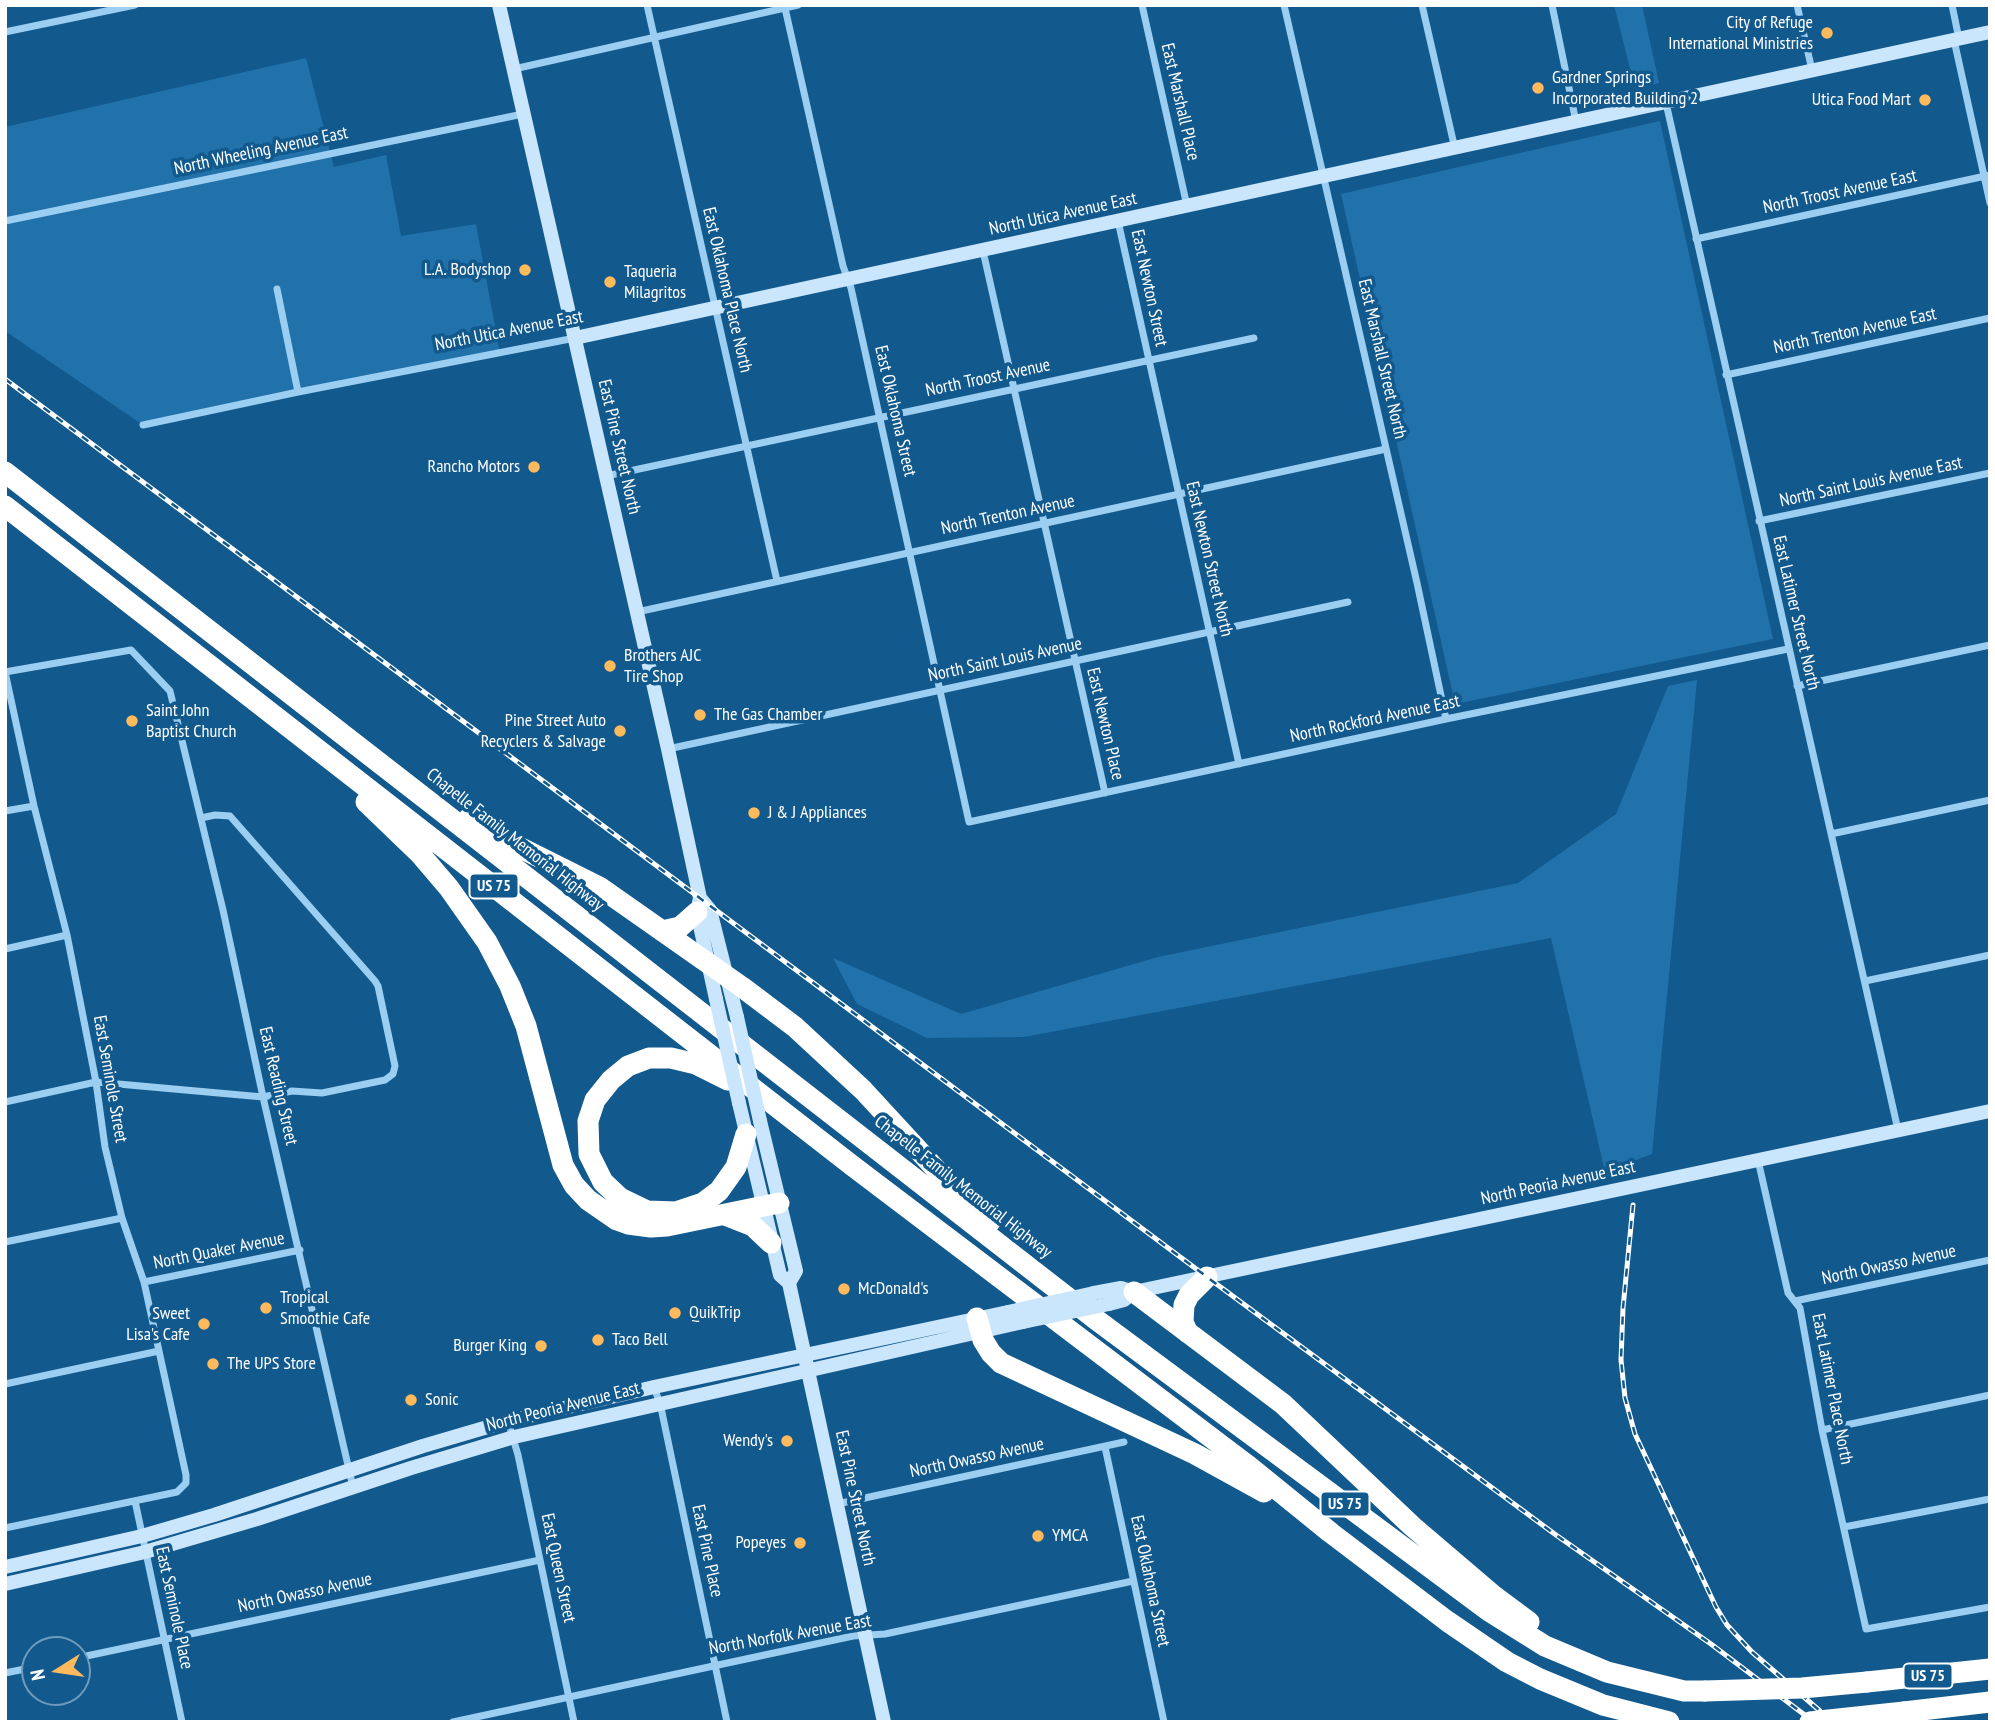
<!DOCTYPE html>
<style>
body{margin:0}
#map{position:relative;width:1995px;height:1727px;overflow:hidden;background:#12598d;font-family:"PT Sans Narrow",sans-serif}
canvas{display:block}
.frame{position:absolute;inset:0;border:7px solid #fff;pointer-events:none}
.north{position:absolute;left:21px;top:1636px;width:70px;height:70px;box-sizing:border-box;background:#12598d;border:2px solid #719bbb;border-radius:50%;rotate:258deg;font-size:19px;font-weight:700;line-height:28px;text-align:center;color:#fff}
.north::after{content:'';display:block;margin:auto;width:24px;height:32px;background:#ffba5c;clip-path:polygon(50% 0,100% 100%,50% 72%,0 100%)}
</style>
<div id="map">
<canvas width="1995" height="1727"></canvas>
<div class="frame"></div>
<div class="north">N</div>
</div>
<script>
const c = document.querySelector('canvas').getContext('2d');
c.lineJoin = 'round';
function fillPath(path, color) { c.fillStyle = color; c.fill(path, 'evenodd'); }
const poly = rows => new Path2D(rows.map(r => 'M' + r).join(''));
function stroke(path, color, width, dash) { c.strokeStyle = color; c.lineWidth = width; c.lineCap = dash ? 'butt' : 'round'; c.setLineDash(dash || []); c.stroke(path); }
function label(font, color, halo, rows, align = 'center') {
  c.font = font + ' "PT Sans Narrow",sans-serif'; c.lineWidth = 7; c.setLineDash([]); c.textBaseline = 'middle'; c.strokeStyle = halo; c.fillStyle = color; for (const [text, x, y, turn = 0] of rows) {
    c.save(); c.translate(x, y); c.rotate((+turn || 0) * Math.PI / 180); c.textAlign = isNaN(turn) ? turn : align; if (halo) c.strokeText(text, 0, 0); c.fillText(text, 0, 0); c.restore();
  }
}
fillPath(poly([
 [1614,5,1642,5,1659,83,1635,89],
 [306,58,334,167,386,155,401,236,476,224,500,353,143,425,5,331,5,127],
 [1660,121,1773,639,1455,704,1341,194],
 [1697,680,1652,1154,1605,1172,1551,938,1024,1037,927,1038,857,1004,833,958,961,1014,1158,957,1518,883,1616,814,1668,686]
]), '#2172ab');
stroke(poly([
 [647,5,777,581],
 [1142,5,1187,206],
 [1284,5,1417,583,1446,719],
 [1422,5,1455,149],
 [1552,5,1576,122],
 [1797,5,1812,70],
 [1952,5,1959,39],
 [785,8,843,266,851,288,969,822,1446,719,1788,649],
 [5,32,135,5],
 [1954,40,1990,203],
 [514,69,798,5],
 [1666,103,1898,1130],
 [5,221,523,114],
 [1118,221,1239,764],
 [1696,239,1990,175],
 [983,251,1105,793],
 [277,289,298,392],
 [1726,375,1990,318],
 [143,425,298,392,575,338],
 [606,476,1254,338],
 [1759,521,1990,473],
 [637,612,1386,449],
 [5,672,34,806,67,935,96,1082,105,1147,122,1218,144,1282,186,1475,186,1483,177,1492,5,1528],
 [5,672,131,650,170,691,223,910,263,1097,353,1487],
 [1797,686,1990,645],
 [668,749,1348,602],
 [5,811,34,806],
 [1831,834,1990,800],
 [5,949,67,935],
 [1865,981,1990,955],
 [5,1102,96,1082,263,1097,292,1091,322,1093,385,1080,393,1074,395,1066,378,986,375,981,230,816,215,815,201,818],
 [1758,1160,1788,1293,1800,1308,1822,1430,1866,1629,1990,1607],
 [5,1242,122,1218],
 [144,1282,300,1250],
 [1795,1301,1990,1260],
 [5,1384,159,1351],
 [654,1388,660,1403,727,1722],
 [508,1421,518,1455,574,1722],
 [1822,1430,1990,1395],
 [1105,1447,1164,1722],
 [135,1501,182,1722],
 [837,1504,1124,1442],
 [1844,1527,1990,1499],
 [77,1658,540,1560],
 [5,1673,35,1667],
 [453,1722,853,1636,885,1634,1133,1581]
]), '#9bcef1', 7);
stroke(poly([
 [499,5,668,749,700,898,697,912,716,999],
 [575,338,1990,32],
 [700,898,710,910,737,1017],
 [739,1103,780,1275,789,1283,884,1722],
 [760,1121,796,1271,789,1283],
 [1094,1293,1121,1288,1134,1292,1148,1289,1990,1111],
 [1109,1304,1124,1300,1134,1292],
 [5,1567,142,1536,214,1515,423,1446,508,1421,654,1387,1008,1312],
 [5,1584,145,1552,257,1519,411,1468,514,1437,1023,1322]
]), '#cae6fc', 14);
stroke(poly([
 [5,472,1094,1318,1489,1611,1545,1646,1607,1672,1684,1691,1705,1691],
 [5,506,854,1167,1246,1464,1331,1533,1447,1621,1507,1662,1540,1679,1603,1705,1669,1722],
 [366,802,420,854,449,888,487,942,510,986,526,1026,563,1165,574,1185,588,1200,617,1220,628,1224,651,1227,667,1226,779,1203],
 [469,818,507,841,601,888,742,987,795,1027,863,1090,945,1179,990,1222],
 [662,931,680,927,697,912],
 [728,1080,696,1064,671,1058,649,1058,628,1066,611,1080,595,1100,588,1121,589,1154,603,1182,620,1198,647,1211,676,1212,703,1203,719,1191,736,1167,746,1134],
 [725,1215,753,1226,771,1243],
 [1134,1292,1283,1404,1412,1526,1494,1596,1529,1622],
 [977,1318,983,1340,991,1353,1001,1363,1195,1454,1264,1492],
 [1188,1333,1183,1322,1184,1305,1189,1295,1207,1277],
 [1867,1682,1990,1669],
 [1904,1712,1990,1702]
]), '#fff', 21);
const rail = poly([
 [5,379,1207,1277,1556,1535,1711,1644,1814,1722],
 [1633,1205,1623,1308,1621,1360,1625,1398,1635,1434,1716,1607,1727,1625,1752,1652,1820,1711]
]);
stroke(rail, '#fff', 5);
stroke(rail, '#12598d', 2.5, [8]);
stroke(poly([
 [716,999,739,1103],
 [737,1017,760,1121],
 [1008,1312,1094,1293],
 [1023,1322,1109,1304]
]), '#cae6fc', 14);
stroke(poly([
 [1705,1691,1802,1688,1867,1682],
 [1810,1722,1904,1712]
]), '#fff', 21);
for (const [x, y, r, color] of [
 [1827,33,7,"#ffba5c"],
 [1538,88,7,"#ffba5c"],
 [1925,100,7,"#ffba5c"],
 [525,270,7,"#ffba5c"],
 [610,282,7,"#ffba5c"],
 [534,467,7,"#ffba5c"],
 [610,666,7,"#ffba5c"],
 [700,715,7,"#ffba5c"],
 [132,721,7,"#ffba5c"],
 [620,731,7,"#ffba5c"],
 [754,813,7,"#ffba5c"],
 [844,1289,7,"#ffba5c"],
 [266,1308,7,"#ffba5c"],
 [675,1313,7,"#ffba5c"],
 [204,1324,7,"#ffba5c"],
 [598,1340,7,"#ffba5c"],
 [541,1346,7,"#ffba5c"],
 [213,1364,7,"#ffba5c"],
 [411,1400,7,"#ffba5c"],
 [787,1441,7,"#ffba5c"],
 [1038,1536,7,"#ffba5c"],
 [800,1543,7,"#ffba5c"]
]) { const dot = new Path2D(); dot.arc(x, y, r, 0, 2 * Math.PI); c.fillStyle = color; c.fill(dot); stroke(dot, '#12598d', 2.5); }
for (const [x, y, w] of [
 [494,886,49],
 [1345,1504,49],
 [1928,1676,49]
]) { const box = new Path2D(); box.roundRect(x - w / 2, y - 12.5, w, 25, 5); c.fillStyle = '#12598d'; c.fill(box); stroke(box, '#fff', 2); }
label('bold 16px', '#fff', null, [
 ["US 75",494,886],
 ["US 75",1345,1504],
 ["US 75",1928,1676]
]);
label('18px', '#fff', '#12598d', [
 ["City of Refuge",1813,23,"right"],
 ["International Ministries",1813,44,"right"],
 ["Gardner Springs",1552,78],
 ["Incorporated Building 2",1552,99],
 ["Utica Food Mart",1911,100,"right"],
 ["L.A. Bodyshop",511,270,"right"],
 ["Taqueria",624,272],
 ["Milagritos",624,293],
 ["Rancho Motors",520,467,"right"],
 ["Brothers AJC",624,656],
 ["Tire Shop",624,677],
 ["Saint John",146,711],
 ["Baptist Church",146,732],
 ["The Gas Chamber",714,715],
 ["Pine Street Auto",606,721,"right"],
 ["Recyclers & Salvage",606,742,"right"],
 ["J & J Appliances",768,813],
 ["McDonald's",858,1289],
 ["Tropical",280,1298],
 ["Smoothie Cafe",280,1319],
 ["QuikTrip",689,1313],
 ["Sweet",190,1314,"right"],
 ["Lisa's Cafe",190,1335,"right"],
 ["Taco Bell",612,1340],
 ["Burger King",527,1346,"right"],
 ["The UPS Store",227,1364],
 ["Sonic",425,1400],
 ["Wendy's",773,1441,"right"],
 ["YMCA",1052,1536],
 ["Popeyes",786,1543,"right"]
], 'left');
label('18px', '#fff', '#12598d', [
 ["East Marshall Place",1180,102,77],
 ["North Wheeling Avenue East",261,151,-12],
 ["North Troost Avenue East",1840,192,-12],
 ["North Utica Avenue East",1063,214,-12],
 ["East Newton Street",1149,288,78],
 ["East Oklahoma Place North",727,290,77],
 ["North Utica Avenue East",509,331,-11],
 ["North Trenton Avenue East",1855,331,-12],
 ["East Marshall Street North",1382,359,77],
 ["North Troost Avenue",988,378,-12],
 ["East Oklahoma Street",895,411,77],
 ["East Pine Street North",619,447,77],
 ["North Saint Louis Avenue East",1871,482,-12],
 ["North Trenton Avenue",1008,515,-12],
 ["East Newton Street North",1209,559,77],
 ["East Latimer Street North",1796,613,77],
 ["North Saint Louis Avenue",1005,660,-12],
 ["North Rockford Avenue East",1375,719,-12],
 ["East Newton Place",1105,724,77],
 ["Chapelle Family Memorial Highway",515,840,38],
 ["East Seminole Street",110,1079,80],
 ["East Reading Street",278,1086,77],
 ["North Peoria Avenue East",1558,1183,-12],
 ["Chapelle Family Memorial Highway",963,1187,38],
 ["North Quaker Avenue",219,1251,-11],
 ["North Owasso Avenue",1889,1265,-12],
 ["East Latimer Place North",1832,1389,79],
 ["North Peoria Avenue East",563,1407,-14],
 ["North Owasso Avenue",977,1458,-12],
 ["East Pine Street North",855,1498,78],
 ["East Pine Place",707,1551,78],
 ["East Queen Street",558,1568,78],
 ["East Oklahoma Street",1150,1581,78],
 ["North Owasso Avenue",305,1593,-12],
 ["East Seminole Place",174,1608,78],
 ["North Norfolk Avenue East",790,1635,-10]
]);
</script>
